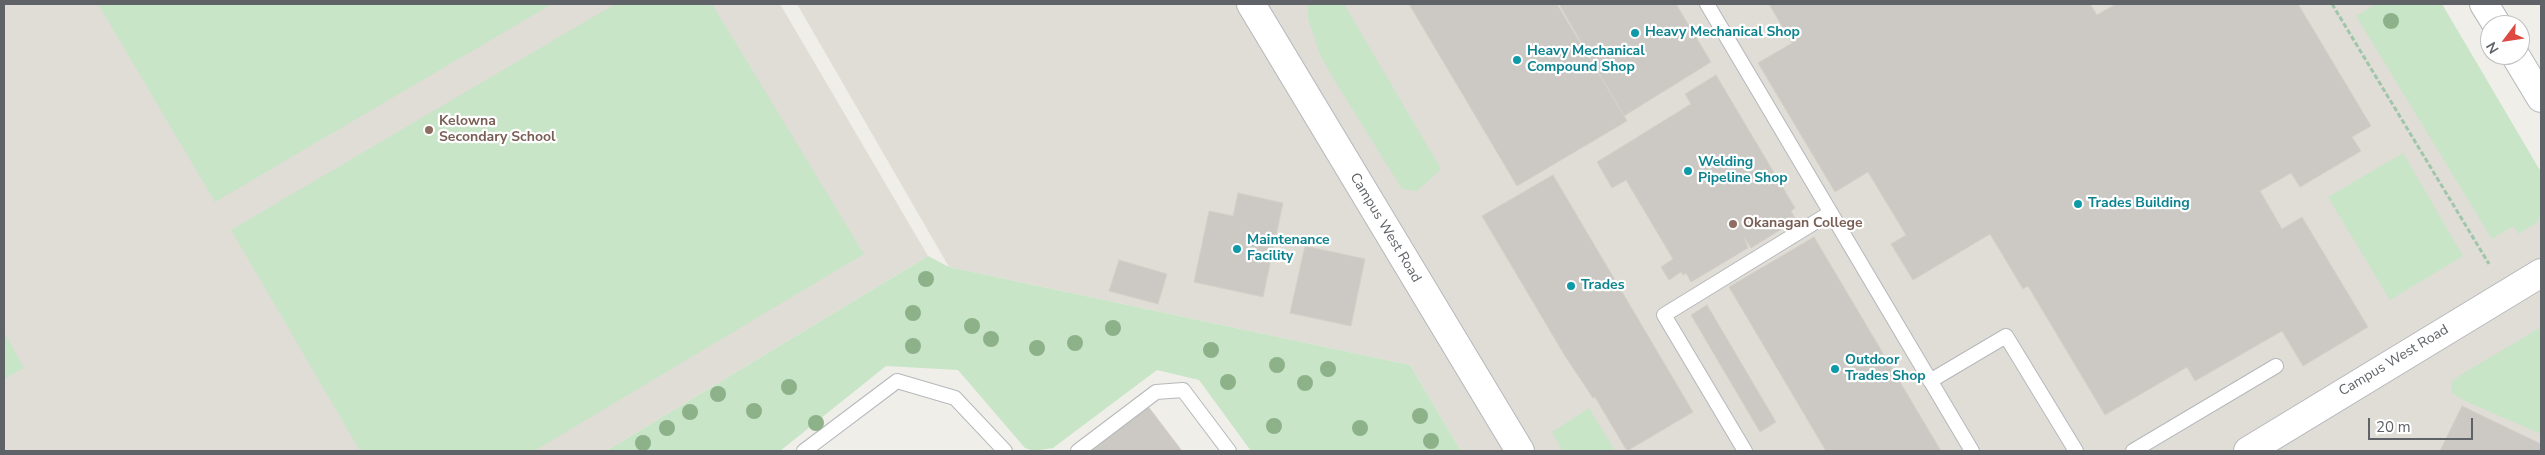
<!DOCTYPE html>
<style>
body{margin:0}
#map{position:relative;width:2545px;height:455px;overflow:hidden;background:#f0eee8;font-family:"Nunito Sans",sans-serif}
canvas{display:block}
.frame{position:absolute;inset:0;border:5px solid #5f6367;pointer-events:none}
.north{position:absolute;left:2480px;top:15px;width:50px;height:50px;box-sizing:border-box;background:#fff;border:1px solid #bfc1c2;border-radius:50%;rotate:239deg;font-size:14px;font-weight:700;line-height:20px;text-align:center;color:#5f6367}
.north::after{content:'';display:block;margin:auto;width:18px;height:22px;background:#dc4a42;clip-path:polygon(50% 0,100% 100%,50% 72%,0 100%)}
.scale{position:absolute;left:2368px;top:418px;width:105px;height:22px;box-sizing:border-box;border:2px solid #5f6367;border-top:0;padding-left:6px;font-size:15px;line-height:18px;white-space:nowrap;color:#5f6367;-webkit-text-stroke:4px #fff;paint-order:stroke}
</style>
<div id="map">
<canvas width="2545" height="455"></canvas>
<div class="frame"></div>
<div class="north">N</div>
<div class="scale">20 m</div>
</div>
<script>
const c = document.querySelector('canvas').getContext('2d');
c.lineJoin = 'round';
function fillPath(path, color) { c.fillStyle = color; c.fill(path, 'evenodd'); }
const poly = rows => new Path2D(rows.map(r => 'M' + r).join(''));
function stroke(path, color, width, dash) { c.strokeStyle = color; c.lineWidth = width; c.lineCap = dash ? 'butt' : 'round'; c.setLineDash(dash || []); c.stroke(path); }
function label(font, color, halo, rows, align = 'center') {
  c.font = font + ' "Nunito Sans",sans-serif'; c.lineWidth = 4.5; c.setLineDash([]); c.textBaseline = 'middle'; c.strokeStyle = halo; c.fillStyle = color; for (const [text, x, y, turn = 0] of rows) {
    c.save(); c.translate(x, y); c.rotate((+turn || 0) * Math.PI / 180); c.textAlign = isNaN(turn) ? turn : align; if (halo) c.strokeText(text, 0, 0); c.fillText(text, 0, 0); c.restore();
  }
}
fillPath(poly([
 [4,4,780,4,928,256,606,451,4,451],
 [797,4,2436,4,2541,181,2541,451,1461,451,1410,365,949,267]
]), '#e0ddd7');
fillPath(poly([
 [98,4,552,4,215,202],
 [615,4,712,4,864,254,534,451,360,451,231,230],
 [1308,4,1344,4,1441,169,1417,191,1402,189,1338,86,1320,55,1308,19],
 [2376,4,2442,4,2541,172,2541,206,2538,222,2519,234,2513,226,2492,239,2356,16],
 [2403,153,2463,256,2390,300,2328,197],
 [928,256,949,267,1410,365,1461,451,1251,451,1199,380,1157,370,1053,448,1034,451,1025,448,958,370,886,366,780,451,606,451],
 [2541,327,2541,434,2465,401,2452,393,2451,382,2462,374],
 [4,332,24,368,4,379],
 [1589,408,1615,451,1562,451,1552,432]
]), '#c8e5c7');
const building = poly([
 [1409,4,1557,4,1627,121,1517,186,1409,4],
 [1559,4,1676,4,1711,62,1624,116,1559,4],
 [1769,4,2090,4,2097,15,2116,4,2298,4,2371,126,2352,137,2361,151,2300,187,2291,173,2260,191,2282,229,2302,217,2368,327,2303,366,2282,331,2195,381,2187,367,2105,415,2028,286,2023,289,1990,234,1913,280,1891,244,1906,235,1868,172,1835,192,1758,63,1792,43,1769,4],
 [1716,75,1795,208,1791,211,1796,220,1751,248,1744,237,1748,248,1691,282,1686,273,1683,275,1681,272,1669,280,1661,267,1673,259,1626,180,1612,188,1597,162,1691,104,1685,94,1716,75],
 [1553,175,1693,412,1627,451,1595,397,1593,398,1565,356,1482,216,1553,175],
 [1238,193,1283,203,1263,297,1194,282,1209,211,1233,216,1238,193],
 [1814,237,1941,451,1826,451,1729,287,1814,237],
 [1305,246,1365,259,1351,326,1290,313,1305,246],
 [1119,260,1167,274,1158,304,1109,291,1119,260],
 [1707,305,1776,422,1760,432,1691,315,1707,305],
 [1147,405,1182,451,1086,451,1147,405],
 [2462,406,2541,444,2541,451,2440,451,2462,406]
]);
fillPath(building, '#ccc9c5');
stroke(building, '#d5d0c7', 1);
const service = poly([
 [1707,4,1972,451],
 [1930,381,2006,336,2076,451],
 [804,451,897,381,955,398,1005,451],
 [1078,451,1156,392,1183,390,1229,451],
 [1745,451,1664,315,1830,213],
 [2133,451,2276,366]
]);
const minor = poly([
 [1251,4,1520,451],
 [2248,451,2541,273]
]);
const secondary = poly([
 [2484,4,2497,25],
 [2515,55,2541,98]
]);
stroke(service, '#b5b8bb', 16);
stroke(minor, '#b5b8bb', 30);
stroke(secondary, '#b4b7bb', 30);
stroke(poly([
 [2332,4,2489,264]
]), '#a0c6aa', 3, [5, 2.5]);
stroke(service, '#fff', 14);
stroke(minor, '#fff', 28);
stroke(secondary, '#fff', 28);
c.fillStyle = '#8db28a';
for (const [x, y] of [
 [2391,21],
 [926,279],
 [913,313],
 [972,326],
 [1113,328],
 [991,339],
 [1075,343],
 [913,346],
 [1037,348],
 [1211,350],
 [1277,365],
 [1328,369],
 [1228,382],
 [1305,383],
 [789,387],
 [718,394],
 [754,411],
 [690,412],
 [1420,416],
 [816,423],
 [1274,426],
 [667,428],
 [1360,428],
 [1431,441],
 [643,443]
]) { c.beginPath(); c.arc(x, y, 8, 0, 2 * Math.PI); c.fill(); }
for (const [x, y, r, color] of [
 [1635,33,5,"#0f9aa8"],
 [1517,60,5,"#0f9aa8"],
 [429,130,5,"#8d6e63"],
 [1688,171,5,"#0f9aa8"],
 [2078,204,5,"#0f9aa8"],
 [1733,224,5,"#8d6e63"],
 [1237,249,5,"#0f9aa8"],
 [1571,286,5,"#0f9aa8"],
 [1835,369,5,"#0f9aa8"]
]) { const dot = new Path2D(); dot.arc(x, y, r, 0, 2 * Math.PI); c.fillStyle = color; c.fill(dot); stroke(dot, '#fff', 2); }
label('bold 14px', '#0d838f', '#fff', [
 ["Heavy Mechanical Shop",1645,33],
 ["Heavy Mechanical",1527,52],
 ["Compound Shop",1527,68],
 ["Welding",1698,163],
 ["Pipeline Shop",1698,179],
 ["Trades Building",2088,204],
 ["Maintenance",1247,241],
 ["Facility",1247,257],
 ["Trades",1581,286],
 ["Outdoor",1845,361],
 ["Trades Shop",1845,377]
], 'left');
label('bold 14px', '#785e54', '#fff', [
 ["Kelowna",439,122],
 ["Secondary School",439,138],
 ["Okanagan College",1743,224]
], 'left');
label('14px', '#5f6367', '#fff', [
 ["Campus West Road",1385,228,59],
 ["Campus West Road",2394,361,-31]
]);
</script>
